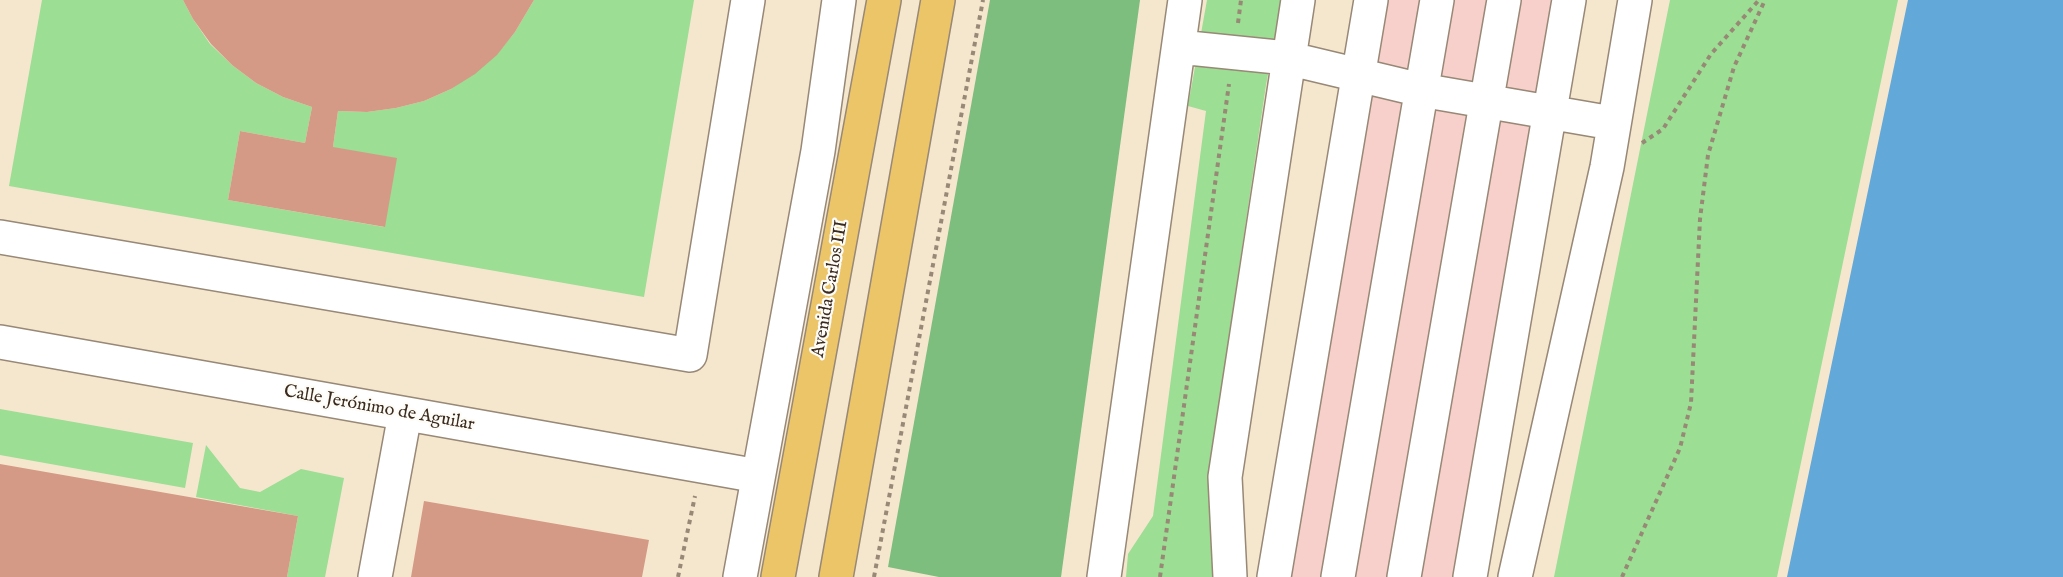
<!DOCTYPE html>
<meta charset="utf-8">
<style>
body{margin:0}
canvas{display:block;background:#f5e6ce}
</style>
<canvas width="2063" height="577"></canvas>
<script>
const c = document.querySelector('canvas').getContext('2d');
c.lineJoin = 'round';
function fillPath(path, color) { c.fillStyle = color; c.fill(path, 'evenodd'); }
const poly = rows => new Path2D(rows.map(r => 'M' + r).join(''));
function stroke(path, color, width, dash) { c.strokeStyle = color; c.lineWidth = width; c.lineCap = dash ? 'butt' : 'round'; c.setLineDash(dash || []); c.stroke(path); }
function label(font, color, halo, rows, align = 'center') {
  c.font = font + ' "IM FELL English",serif'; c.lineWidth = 4.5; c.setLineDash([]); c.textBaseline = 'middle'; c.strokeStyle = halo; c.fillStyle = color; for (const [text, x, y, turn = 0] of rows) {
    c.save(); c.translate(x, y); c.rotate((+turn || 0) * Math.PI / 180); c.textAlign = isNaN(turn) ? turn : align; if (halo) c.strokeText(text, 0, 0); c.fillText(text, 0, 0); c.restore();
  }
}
fillPath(poly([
 [1372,0,1568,0,1468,577,1271,577]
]), '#f7d0cb');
fillPath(poly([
 [42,0,183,0,193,19,210,44,232,65,256,83,283,97,312,107,305,143,240,131,228,200,384,227,333,147,338,111,367,112,396,108,424,101,451,89,497,54,515,32,534,0,694,0,644,297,9,186],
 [1207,0,1282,0,1266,85,1208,479,1216,577,1126,577,1128,554,1153,516,1206,111,1188,106],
 [1670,0,1898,0,1777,577,1554,577],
 [0,409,193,443,185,488,0,455],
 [206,445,240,488,260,492,301,469,344,478,325,577,287,577,298,516,196,497]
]), '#9cde94');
fillPath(poly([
 [990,0,1140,0,1061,577,939,577,888,567]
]), '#7dbd7e');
fillPath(poly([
 [1908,0,2063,0,2063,577,1787,577]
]), '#62a8d8');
fillPath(poly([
 [183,0,534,0,515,32,497,55,475,74,451,89,424,101,396,108,367,112,338,111,333,147,397,158,385,227,228,200,240,131,305,143,312,107,283,97,256,83,232,65,211,44,193,19],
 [0,464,298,516,287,577,0,577],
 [424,501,649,540,642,577,411,577]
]), '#d59a86');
const minor = poly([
 [1179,47,1287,58,1421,90,1612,123],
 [0,237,690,355,748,0],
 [0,342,758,476],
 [375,577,405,414],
 [740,577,818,151,839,0],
 [1104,577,1185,0],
 [1230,577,1225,477,1298,0],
 [1274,577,1371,0],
 [1338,577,1437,0],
 [1404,577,1504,0],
 [1470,577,1569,0],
 [1515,577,1607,167,1635,0]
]);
const major = poly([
 [778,577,884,0],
 [836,577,938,0]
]);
stroke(minor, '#988876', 36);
stroke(major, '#988876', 36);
stroke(poly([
 [1238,23,1241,0],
 [1642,143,1663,129,1711,54,1759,0],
 [678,577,695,496],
 [874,577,983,0],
 [1160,577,1229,84],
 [1622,577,1680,448,1691,403,1700,219,1708,155,1734,67,1765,0]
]), '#988876', 4, [4.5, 4.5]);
stroke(minor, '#fff', 33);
stroke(major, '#edc569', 33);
label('18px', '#3b2a1e', '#fdfcf7', [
 ["Avenida Carlos III",831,289,-80],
 ["Calle Jerónimo de Aguilar",379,409,10]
]);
</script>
